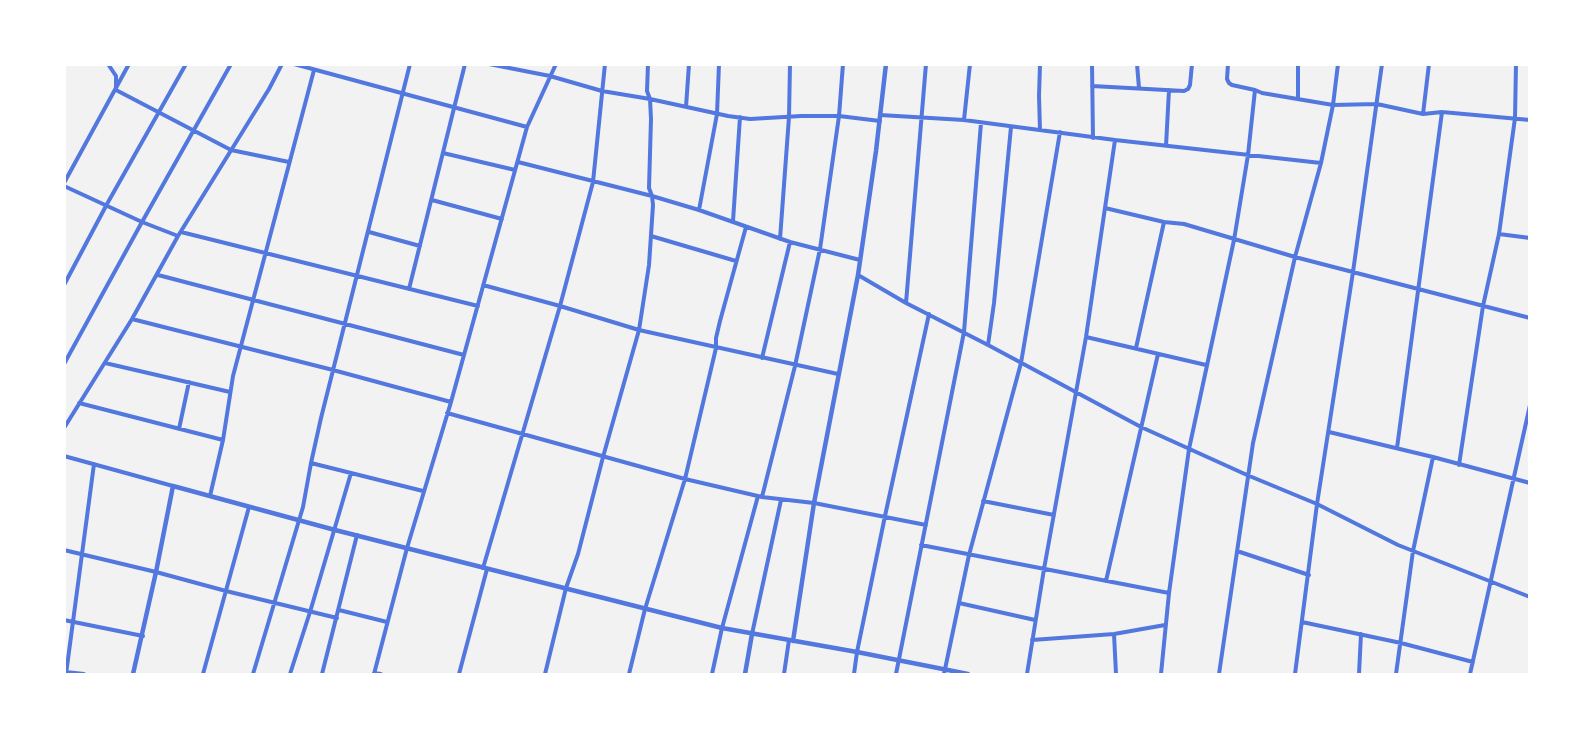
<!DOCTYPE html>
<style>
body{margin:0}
#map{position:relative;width:1594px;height:739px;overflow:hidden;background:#f2f2f2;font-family:"Work Sans",sans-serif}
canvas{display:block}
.frame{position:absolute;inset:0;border:66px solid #fff;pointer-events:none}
</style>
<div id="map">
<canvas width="1594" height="739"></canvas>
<div class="frame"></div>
</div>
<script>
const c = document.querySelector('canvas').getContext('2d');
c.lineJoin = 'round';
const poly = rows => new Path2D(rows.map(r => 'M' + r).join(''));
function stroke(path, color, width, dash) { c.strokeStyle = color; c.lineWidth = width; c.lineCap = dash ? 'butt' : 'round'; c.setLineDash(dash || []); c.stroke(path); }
stroke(poly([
 [108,64,116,76,116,90,231,150,289,162],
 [294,64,527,127],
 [489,64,550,76,602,91,650,99,728,116,750,119,801,116,839,116,880,121],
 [1092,64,1093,138],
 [1137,64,1139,88],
 [1228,64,1227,79,1229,83,1232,85,1255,90],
 [1092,86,1184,91,1188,89,1190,85,1192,64],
 [1298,98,1298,64],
 [686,107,689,64],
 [1423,114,1429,64],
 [880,115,964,120,1115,140],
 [964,120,970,64],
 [1040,130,1039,96,1040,64],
 [1166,146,1169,90],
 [443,153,515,170],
 [518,162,652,196,699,210,790,242,860,260],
 [64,183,129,64],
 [64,186,142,222,178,236],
 [432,200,502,219],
 [1105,208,1164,222,1184,224,1295,257,1530,318],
 [699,210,717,114,719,64],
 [733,221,740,117],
 [181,232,478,306],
 [369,232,420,246],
 [1499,234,1530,238],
 [651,236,736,261],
 [780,239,789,117,790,64],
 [158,275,464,355],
 [858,275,906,303,988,345,1141,427,1247,475,1317,504,1398,545,1530,597],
 [64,285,107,204,186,64],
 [483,285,560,306,639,330,838,374],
 [409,289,465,64],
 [906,303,926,64],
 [132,319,333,370,451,402],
 [1086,337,1206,365],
 [988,345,994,303,1011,127],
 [1136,348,1164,222],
 [762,358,790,242],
 [105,363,230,392],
 [64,364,142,222,231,64],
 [79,403,223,440],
 [447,413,685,479,762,497,814,503,926,525],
 [64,428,132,319,178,236,269,89,282,64],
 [179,429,189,382],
 [1329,432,1433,457,1530,483],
 [1397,448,1442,112],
 [64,456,173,486],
 [311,463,423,491],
 [1459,465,1483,306,1499,234,1515,118,1516,64],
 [210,496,223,440,233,376,314,70],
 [762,497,795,366,820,249,839,116,843,64],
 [983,501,1054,515],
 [921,545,1169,593],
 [64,550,156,572,226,591,337,618],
 [1237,551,1309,575],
 [483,568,560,306,593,182,605,64],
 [1106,581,1158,354],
 [959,603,1035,620],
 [339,610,387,622],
 [64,620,143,636],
 [1302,622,1401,643,1473,662],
 [752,634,781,500],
 [1114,634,1116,674],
 [1032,640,1114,634,1165,625],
 [66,672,84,674],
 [374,673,381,674],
 [66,674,94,464],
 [203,674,249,507],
 [253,674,303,507,311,463,321,418,410,64],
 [290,674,310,612,351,473],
 [322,674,357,535],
 [374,674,407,548,451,402,527,127,556,64],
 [459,674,487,569],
 [545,674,566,588,578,554,603,457,639,330,649,265,653,205,652,196,649,188,651,119,650,99,647,91,648,64],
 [629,674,645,609,685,479,716,348,716,338,720,321,746,227],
 [712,674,722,628,758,496],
 [784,674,789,640],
 [854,674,857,652,885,516,929,314],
 [896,674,964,332,981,123],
 [944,674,969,555,1021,363,1060,132],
 [1027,674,1044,569,1086,337,1115,140,1321,163],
 [1161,674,1169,593,1189,449,1234,240,1248,155,1255,90,1262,93,1333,105,1377,104,1423,114,1442,112,1530,120],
 [1219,674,1253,443,1295,257,1321,163,1333,105,1338,64],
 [1295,674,1317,504,1353,272,1382,64],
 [1359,674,1361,634],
 [1396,674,1413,551,1433,457],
 [1470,674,1530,405]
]), '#5277de', 4);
stroke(poly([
 [793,641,814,503,858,275,876,151,886,64],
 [133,674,156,572,173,486,335,530,722,628,857,652,968,674],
 [745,674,752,634]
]), '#5277de', 4.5);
</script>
